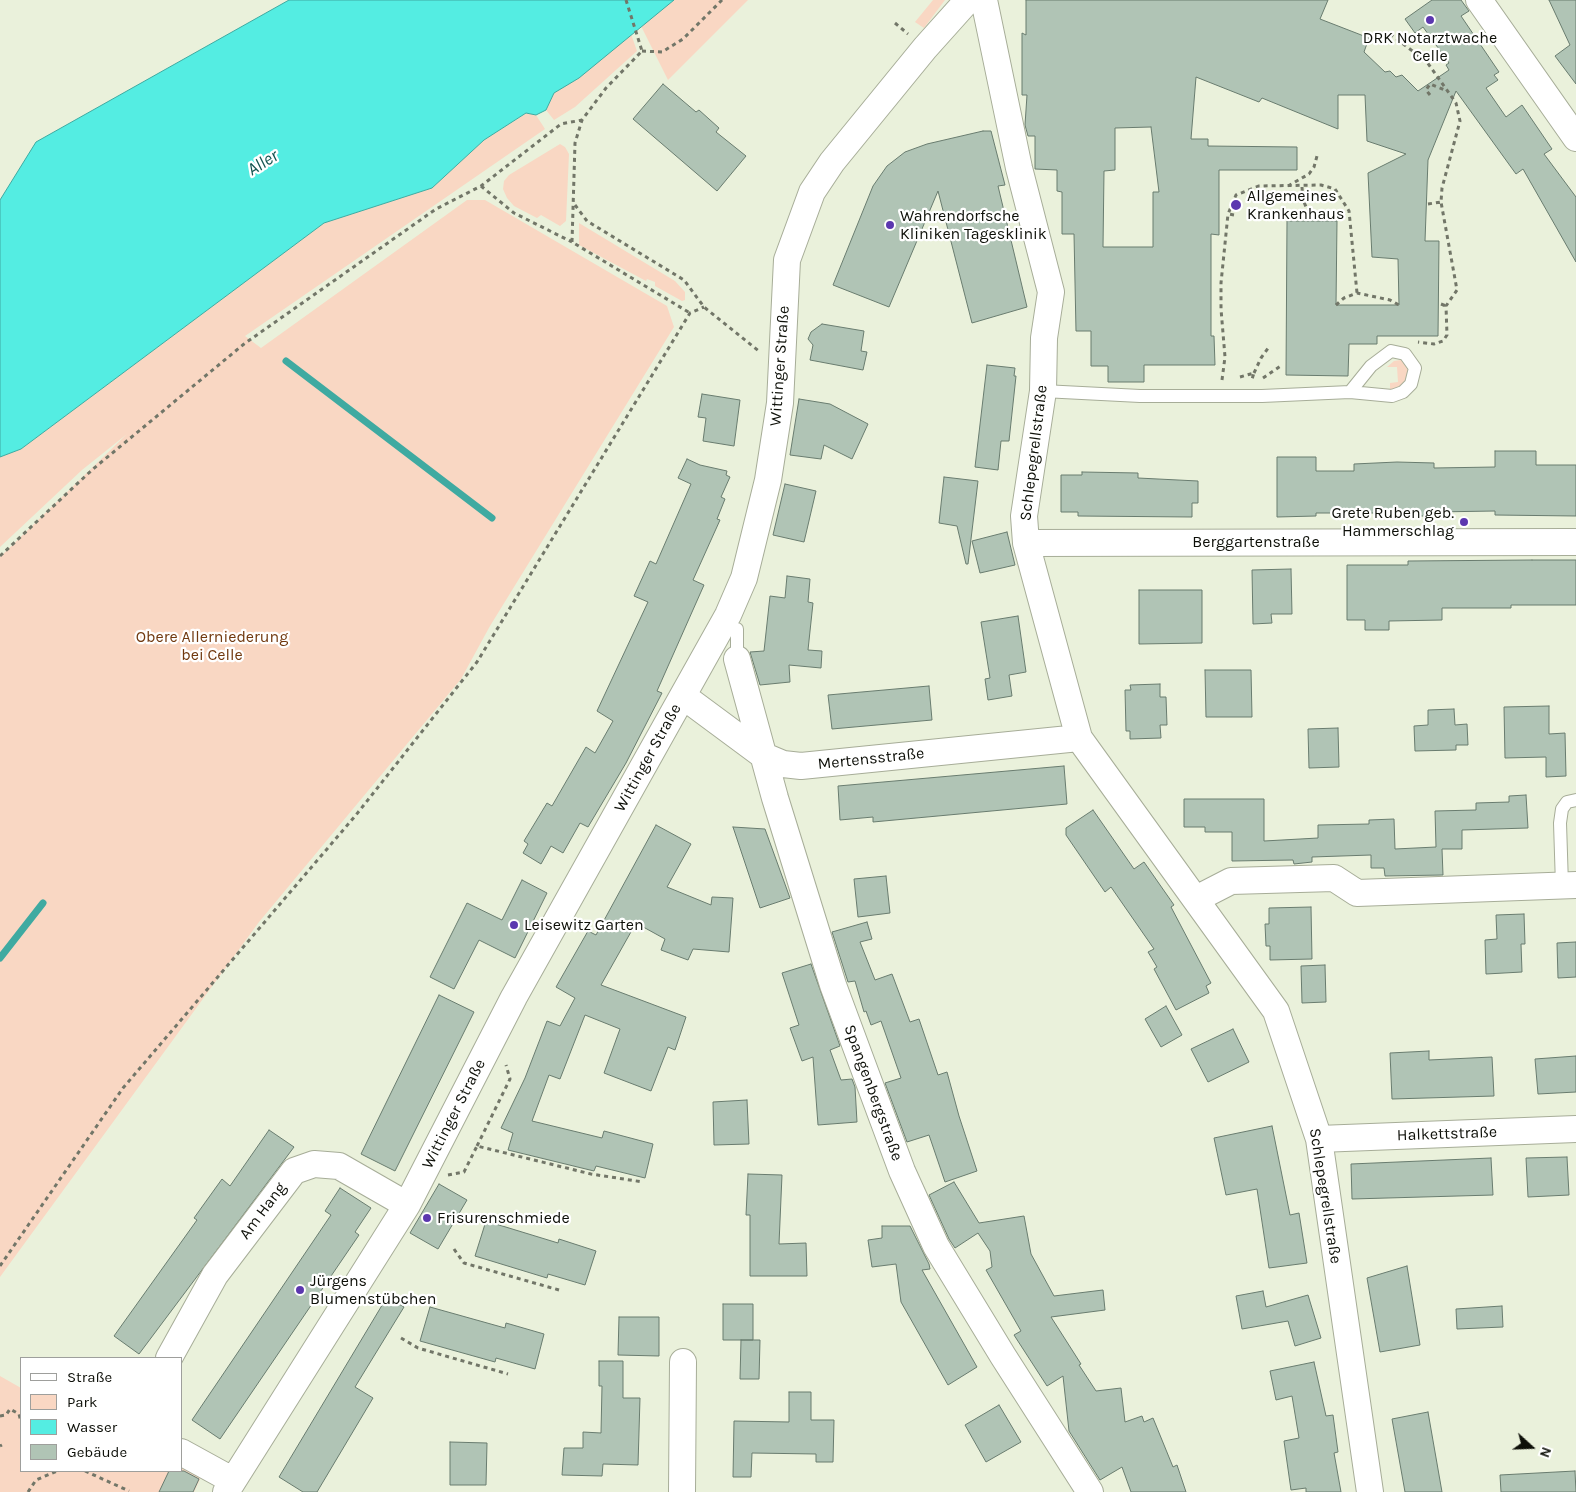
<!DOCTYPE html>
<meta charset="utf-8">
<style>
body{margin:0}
#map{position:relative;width:1576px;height:1492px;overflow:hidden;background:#eaf1db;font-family:Karla,sans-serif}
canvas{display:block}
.legend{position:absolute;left:20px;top:1357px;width:162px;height:115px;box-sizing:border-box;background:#fff;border:1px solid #9e9f9c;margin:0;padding:6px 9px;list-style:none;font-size:15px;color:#0d0f08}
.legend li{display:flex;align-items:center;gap:10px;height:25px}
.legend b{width:25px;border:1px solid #9e9f9c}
.north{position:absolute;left:1506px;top:1422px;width:50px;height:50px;-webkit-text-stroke:4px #fff;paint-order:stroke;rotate:110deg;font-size:14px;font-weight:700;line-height:20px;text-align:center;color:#0d0f08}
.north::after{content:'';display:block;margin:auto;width:18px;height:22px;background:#0d0f08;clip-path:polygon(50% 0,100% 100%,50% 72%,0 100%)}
</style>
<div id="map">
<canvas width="1576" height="1492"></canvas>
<ul class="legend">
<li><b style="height:6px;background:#fff"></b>Straße</li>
<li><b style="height:14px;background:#f9d7c3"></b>Park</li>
<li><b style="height:14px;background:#54ede2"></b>Wasser</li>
<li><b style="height:14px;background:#b0c4b5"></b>Gebäude</li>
</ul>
<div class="north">N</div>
</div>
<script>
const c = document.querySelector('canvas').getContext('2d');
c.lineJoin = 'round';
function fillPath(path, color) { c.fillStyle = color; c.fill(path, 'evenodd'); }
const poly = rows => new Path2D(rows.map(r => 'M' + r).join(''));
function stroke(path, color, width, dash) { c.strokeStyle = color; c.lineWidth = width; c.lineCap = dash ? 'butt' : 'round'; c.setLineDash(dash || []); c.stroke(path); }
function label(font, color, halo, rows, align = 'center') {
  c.font = font + ' Karla,sans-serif'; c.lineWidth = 4.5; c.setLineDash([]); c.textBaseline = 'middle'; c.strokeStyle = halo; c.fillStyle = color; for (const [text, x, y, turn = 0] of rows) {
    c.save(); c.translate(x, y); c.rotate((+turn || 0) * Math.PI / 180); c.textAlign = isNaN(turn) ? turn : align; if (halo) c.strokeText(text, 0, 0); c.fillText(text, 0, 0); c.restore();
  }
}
fillPath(poly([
 [674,0,748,0,668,80,641,26],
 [933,0,945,0,924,28,915,22],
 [631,34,637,51,575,107,554,120,546,110,554,93],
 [527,113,536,115,545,129,245,336,261,348,467,200,485,200,667,306,674,327,490,626,461,679,259,922,0,1277,0,557,127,434,82,470,0,547,0,457,21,449,324,223,432,188,484,140],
 [560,144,565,147,569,154,566,221,560,226,541,215,537,218,514,206,507,198,503,189,504,181,509,175],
 [579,223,675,281,685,292,685,300,682,301,655,286,655,282,647,279,646,281,579,245],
 [1401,360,1410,369,1405,386,1390,390,1390,383,1398,382,1397,367,1387,367,1394,361],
 [0,1376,21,1388,21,1471,181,1471,181,1464,202,1475,194,1492,0,1492]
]), '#f9d7c3');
const water = poly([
 [289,0,674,0,579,78,554,93,546,110,536,115,526,113,484,140,432,188,324,223,21,449,0,457,0,200,36,142,289,0]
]);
fillPath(water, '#54ede2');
stroke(water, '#3faaa1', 1);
stroke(poly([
 [286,361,492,518],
 [0,958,43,903]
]), '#3faaa1', 7);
const building = poly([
 [1026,0,1328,0,1320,19,1369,38,1364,52,1385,72,1390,71,1396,77,1402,75,1418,91,1449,70,1446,65,1449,63,1423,27,1415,33,1405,19,1432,0,1461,0,1469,11,1461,16,1499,72,1494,75,1498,80,1486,88,1506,117,1522,105,1552,149,1544,154,1576,197,1576,262,1523,169,1516,174,1456,91,1428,160,1425,241,1439,241,1438,336,1377,336,1377,344,1349,344,1348,376,1286,375,1287,221,1337,221,1336,305,1399,305,1398,259,1372,257,1368,173,1406,154,1367,141,1365,95,1338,95,1338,129,1262,98,1259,102,1196,77,1191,139,1208,139,1208,146,1297,147,1297,170,1219,170,1219,235,1211,234,1211,336,1214,336,1215,365,1144,365,1144,382,1108,382,1108,366,1091,366,1091,331,1076,331,1074,234,1062,234,1062,192,1057,191,1057,170,1035,169,1035,136,1028,136,1025,125,1027,95,1022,95,1022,33,1026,35,1026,0],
 [1151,127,1159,192,1153,192,1153,247,1103,247,1104,171,1115,170,1115,128,1151,127],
 [1549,0,1576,0,1576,84,1555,56,1570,45,1549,0],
 [663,84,696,112,699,110,719,128,716,132,746,156,717,191,633,119,663,84],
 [983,131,991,131,1005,185,998,186,1027,307,972,323,938,191,889,307,833,285,873,186,887,166,905,152,927,144,983,131],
 [822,324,864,331,861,351,867,352,863,370,810,360,813,345,808,339,811,332,822,324],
 [987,365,1015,368,1014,376,1016,376,1009,441,1001,441,998,470,975,467,987,365],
 [702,394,740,400,734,446,703,441,706,418,698,417,702,394],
 [799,399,830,404,868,424,852,459,824,445,821,459,790,455,799,399],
 [1495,451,1536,451,1536,465,1576,465,1576,516,1495,515,1495,511,1434,512,1434,516,1396,516,1396,513,1316,513,1316,516,1277,517,1277,457,1316,457,1316,471,1354,471,1354,464,1397,462,1434,463,1434,468,1495,467,1495,451],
 [687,459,700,465,727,471,726,475,730,477,721,497,725,499,717,519,720,520,693,580,704,585,657,691,662,693,626,763,588,827,580,823,563,853,551,846,541,864,523,853,528,844,524,841,547,803,552,806,586,747,595,753,613,721,597,711,648,602,634,596,650,561,656,564,691,484,678,478,687,459],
 [1082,472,1138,473,1138,478,1198,481,1198,503,1192,503,1192,517,1078,516,1078,512,1061,512,1061,475,1082,475,1082,472],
 [944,477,978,481,968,564,966,564,957,526,939,523,944,477],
 [785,484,816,491,804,542,773,535,785,484],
 [1007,532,1015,565,980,573,972,541,1007,532],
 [1532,560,1576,560,1576,605,1511,605,1511,608,1442,608,1442,620,1389,621,1389,630,1365,630,1365,620,1347,620,1347,565,1408,565,1408,561,1532,560],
 [1291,569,1292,614,1271,614,1272,623,1253,624,1252,570,1291,569],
 [787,576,810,579,808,602,813,603,808,650,822,651,821,668,789,665,790,682,760,685,750,652,764,651,770,596,785,598,787,576],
 [1139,590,1202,590,1202,643,1139,644,1139,590],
 [1018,616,1026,672,1009,675,1012,696,988,700,985,679,990,678,981,622,1018,616],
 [1205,670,1251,670,1252,717,1206,717,1205,670],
 [1160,684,1160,697,1166,697,1167,725,1160,725,1161,738,1130,739,1130,731,1126,731,1125,690,1131,690,1130,685,1160,684],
 [929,686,932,720,832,729,828,695,929,686],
 [1549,706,1549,734,1565,733,1566,776,1546,777,1546,757,1505,758,1504,707,1549,706],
 [1454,709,1455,725,1467,724,1468,745,1456,745,1456,750,1415,751,1414,726,1428,725,1428,710,1454,709],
 [1338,728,1339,767,1309,768,1308,729,1338,728],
 [1064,766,1067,804,873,822,873,817,840,820,838,786,1064,766],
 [1526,795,1528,828,1462,830,1462,849,1442,849,1443,875,1385,876,1384,868,1371,868,1371,855,1312,857,1312,862,1294,864,1293,860,1232,861,1232,832,1205,832,1205,827,1184,827,1184,799,1264,799,1264,841,1318,838,1318,825,1369,824,1369,820,1394,819,1395,849,1436,847,1435,811,1476,810,1476,803,1509,802,1509,796,1526,795],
 [1093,810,1134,869,1144,862,1174,905,1171,907,1211,983,1206,986,1209,993,1176,1010,1154,969,1157,967,1148,952,1154,949,1111,887,1105,892,1066,835,1066,828,1093,810],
 [656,825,691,844,667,887,711,905,712,897,733,898,729,952,693,949,688,960,661,950,665,939,636,923,601,985,686,1017,675,1050,668,1047,651,1091,604,1073,620,1029,585,1015,560,1079,549,1075,532,1121,602,1138,604,1131,653,1144,645,1178,596,1166,594,1171,508,1150,513,1133,501,1128,525,1078,547,1021,560,1026,575,998,556,987,588,931,596,935,656,825],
 [733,827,765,829,790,898,760,908,733,827],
 [886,876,890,913,858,917,854,879,886,876],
 [522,880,547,893,515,958,479,940,454,989,430,977,467,903,502,920,522,880],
 [1311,907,1312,959,1270,960,1270,946,1266,946,1265,924,1269,924,1269,908,1311,907],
 [1524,914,1525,944,1521,944,1522,972,1486,974,1485,940,1497,939,1496,915,1524,914],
 [867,922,872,939,860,942,875,980,892,974,910,1022,919,1019,938,1075,947,1072,959,1116,977,1171,945,1182,929,1135,907,1142,885,1083,901,1078,881,1021,871,1025,866,1011,864,1012,855,981,848,982,832,932,867,922],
 [1576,942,1576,977,1558,978,1557,943,1576,942],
 [811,964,840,1046,830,1050,841,1080,852,1079,855,1087,857,1122,818,1125,813,1057,802,1061,790,1028,799,1025,782,973,811,964],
 [1325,965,1326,1002,1302,1003,1301,966,1325,965],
 [439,995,474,1012,395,1171,361,1154,439,995],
 [1166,1006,1182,1035,1161,1047,1145,1019,1166,1006],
 [1233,1029,1249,1062,1208,1082,1191,1049,1233,1029],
 [1429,1051,1429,1060,1492,1057,1494,1096,1392,1099,1390,1053,1429,1051],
 [1576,1056,1576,1092,1538,1094,1535,1059,1576,1056],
 [747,1100,749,1144,714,1145,713,1102,747,1100],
 [1272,1126,1290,1215,1299,1213,1307,1263,1269,1268,1257,1189,1226,1195,1214,1138,1272,1126],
 [269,1130,294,1147,139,1354,114,1336,197,1220,194,1218,222,1179,230,1186,269,1130],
 [1567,1157,1569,1195,1528,1197,1526,1158,1567,1157],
 [1491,1158,1493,1195,1352,1199,1351,1164,1491,1158],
 [748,1174,782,1175,779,1244,806,1243,807,1276,750,1276,750,1215,746,1215,748,1174],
 [954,1182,979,1223,1024,1216,1031,1254,1054,1296,1103,1290,1105,1310,1051,1317,1081,1364,1079,1365,1096,1391,1121,1388,1125,1422,1142,1416,1144,1422,1153,1418,1173,1467,1177,1465,1186,1492,1131,1492,1122,1467,1100,1480,1069,1431,1063,1376,1047,1386,1014,1335,1021,1331,986,1270,992,1267,990,1251,978,1233,955,1248,949,1239,929,1195,954,1182],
 [439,1184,467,1200,438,1249,410,1233,439,1184],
 [340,1188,371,1208,355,1232,359,1235,220,1439,192,1420,331,1215,325,1211,340,1188],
 [486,1221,558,1243,559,1239,596,1251,585,1285,548,1274,547,1278,475,1256,486,1221],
 [882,1226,910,1226,929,1264,930,1269,922,1270,977,1367,948,1385,901,1302,896,1264,872,1267,868,1240,882,1238,882,1226],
 [1407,1266,1420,1345,1380,1352,1367,1278,1407,1266],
 [1263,1291,1266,1307,1308,1295,1321,1338,1295,1346,1288,1321,1242,1329,1236,1296,1263,1291],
 [387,1297,404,1307,355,1387,373,1398,317,1492,303,1492,279,1477,387,1297],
 [723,1304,753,1304,753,1340,723,1340,723,1304],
 [1502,1306,1503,1327,1457,1329,1456,1309,1502,1306],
 [430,1307,505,1328,506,1323,544,1334,535,1369,496,1358,495,1362,420,1341,430,1307],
 [619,1317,659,1317,659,1356,618,1355,619,1317],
 [741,1340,760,1340,759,1379,740,1379,741,1340],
 [599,1361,623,1361,623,1398,640,1398,638,1465,603,1464,602,1476,562,1475,564,1448,583,1448,583,1432,601,1433,602,1386,599,1386,599,1361],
 [1314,1362,1326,1416,1333,1415,1338,1452,1334,1453,1341,1492,1306,1492,1306,1488,1291,1490,1284,1441,1299,1438,1292,1396,1276,1400,1270,1371,1314,1362],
 [789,1392,811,1392,811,1420,834,1420,833,1462,816,1462,816,1454,752,1453,751,1477,733,1477,734,1421,789,1422,789,1392],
 [999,1405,1021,1442,986,1462,965,1425,999,1405],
 [1428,1412,1442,1492,1405,1492,1392,1419,1428,1412],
 [450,1442,487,1443,486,1485,450,1485,450,1442],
 [169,1471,184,1471,199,1479,193,1492,159,1492,169,1471],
 [1575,1471,1576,1492,1501,1492,1500,1475,1575,1471]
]);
fillPath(building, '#b0c4b5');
stroke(building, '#697c6f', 1);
const lane = poly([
 [1043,391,1140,396,1262,396,1350,392,1392,396,1403,392,1411,384,1415,368,1405,354,1391,351,1371,366,1350,392],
 [737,629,737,659],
 [1562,885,1560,823,1562,809,1567,802,1576,800]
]);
const street = poly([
 [984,0,1019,168,1051,292,1044,338,1043,391,1024,516,1026,543,1079,738,1276,1011,1319,1139,1370,1492],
 [1479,0,1576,138],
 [1026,543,1576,542],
 [737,659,775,798,833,985,902,1171,936,1246,1003,1356,1090,1492],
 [683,696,764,756,783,764,801,766,1079,738],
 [1196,899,1231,881,1334,878,1357,893,1576,885],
 [1319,1139,1576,1129],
 [169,1358,215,1275,294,1171,314,1164,339,1166,407,1205],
 [181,1452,232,1480],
 [226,1492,407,1205,514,997,728,615,744,578,768,480,780,403,787,260,812,192,832,162,925,48,968,0],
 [682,1492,683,1362]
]);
stroke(lane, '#a7ad98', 14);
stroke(street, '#a7ad98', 28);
stroke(poly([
 [626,0,642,51,606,88,582,120,575,143,572,242,690,313],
 [895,23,908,34],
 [1390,34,1427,62,1456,103,1460,121,1442,188,1441,202,1457,290,1446,306,1447,335,1443,341,1434,344,1418,342],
 [642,51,662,52,683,39,722,0],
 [1430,95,1426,90,1430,84,1447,91],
 [481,186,514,213,572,242],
 [1288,186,1309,174,1314,167,1317,156],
 [1302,187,1303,200,1311,218],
 [1428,204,1441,202],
 [575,205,587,221,684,280,704,307,760,352],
 [1234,215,1228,214,1236,195,1259,186,1321,185,1335,189,1349,211,1357,293],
 [1441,304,1446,306],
 [1336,305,1344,298,1357,293,1390,300,1399,305],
 [1254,373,1261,358,1269,347],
 [1240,377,1254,373,1252,379],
 [1263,378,1282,365],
 [1222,380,1225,357,1221,309,1221,283,1228,214],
 [0,556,93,469,244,344,436,209,481,186,561,124,582,120],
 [477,1146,510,1079,506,1065],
 [448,1175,464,1172,477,1146,591,1174,643,1182],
 [454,1249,464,1263,559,1290],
 [0,1266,123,1088,356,815,477,662,690,313,704,307],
 [401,1338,418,1348,508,1374],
 [0,1416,6,1415,10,1409,19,1414,21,1422],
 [0,1446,2,1445],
 [85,1471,129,1491],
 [28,1492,36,1480,57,1471]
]), '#727668', 3, [4, 4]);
stroke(lane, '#fff', 12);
stroke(street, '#fff', 26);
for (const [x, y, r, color] of [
 [1430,20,5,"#5b37af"],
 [1236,205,6,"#5b37af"],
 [890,225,5,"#5b37af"],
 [1464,522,5,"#5b37af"],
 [514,925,5,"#5b37af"],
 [427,1218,5,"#5b37af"],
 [300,1290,5,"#5b37af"]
]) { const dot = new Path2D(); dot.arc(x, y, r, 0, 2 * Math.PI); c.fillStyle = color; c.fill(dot); stroke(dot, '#fff', 2); }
label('16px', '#0d0f08', '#fff', [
 ["DRK Notarztwache",1430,38,"center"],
 ["Celle",1430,56,"center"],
 ["Allgemeines",1247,196],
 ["Krankenhaus",1247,214],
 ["Wahrendorfsche",900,216],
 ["Kliniken Tagesklinik",900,234],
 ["Grete Ruben geb.",1454,513,"right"],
 ["Hammerschlag",1454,531,"right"],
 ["Leisewitz Garten",524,925],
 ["Frisurenschmiede",437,1218],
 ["Jürgens",310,1281],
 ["Blumenstübchen",310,1299]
], 'left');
label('16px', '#0d0f08', '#fff', [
 ["Wittinger Straße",780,366,-86],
 ["Schlepegrellstraße",1034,453,-83],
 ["Berggartenstraße",1256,542],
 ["Wittinger Straße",648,758,-61],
 ["Mertensstraße",871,759,-6],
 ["Spangenbergstraße",873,1093,70],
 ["Wittinger Straße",454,1114,-63],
 ["Halkettstraße",1447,1134,-2],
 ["Schlepegrellstraße",1325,1196,81],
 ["Am Hang",263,1211,-53]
]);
label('16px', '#71390f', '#fff', [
 ["Obere Allerniederung",212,637],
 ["bei Celle",212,655]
]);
label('italic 18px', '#135450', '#fff', [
 ["Aller",263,163,-32]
]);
</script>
